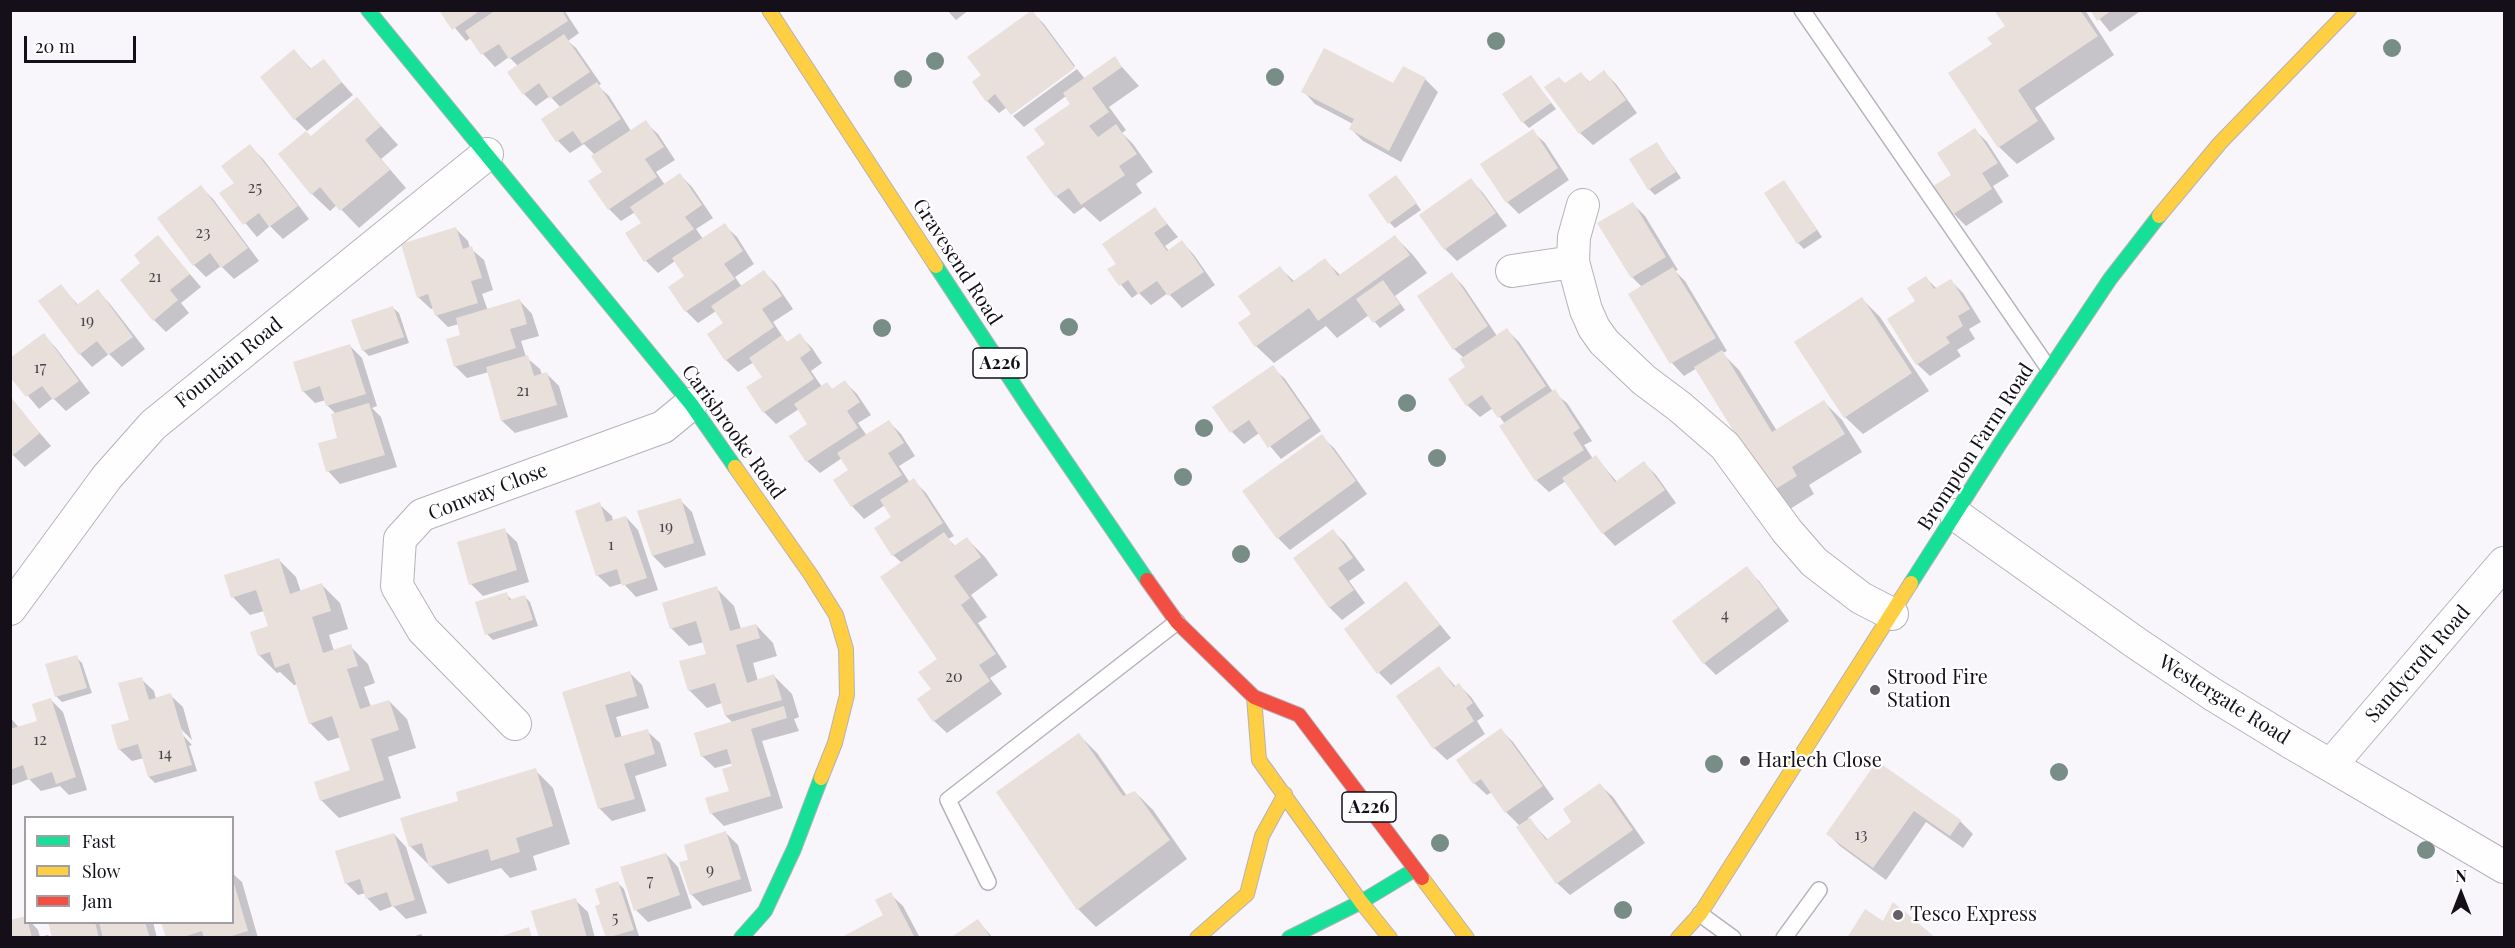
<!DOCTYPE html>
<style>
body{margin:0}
#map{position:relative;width:2515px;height:948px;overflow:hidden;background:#f8f5fb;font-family:"Playfair Display",serif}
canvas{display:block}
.frame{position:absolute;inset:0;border:12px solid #140f19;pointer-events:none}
.legend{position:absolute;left:24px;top:816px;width:210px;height:108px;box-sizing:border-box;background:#fff;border:2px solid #a19fa3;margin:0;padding:8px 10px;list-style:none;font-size:18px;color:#140f19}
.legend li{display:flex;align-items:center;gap:12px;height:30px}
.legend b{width:30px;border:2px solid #a19fa3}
.north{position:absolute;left:2431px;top:864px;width:60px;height:60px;-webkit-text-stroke:4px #fff;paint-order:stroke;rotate:0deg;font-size:16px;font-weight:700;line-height:24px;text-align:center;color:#140f19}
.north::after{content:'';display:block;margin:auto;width:21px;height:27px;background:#140f19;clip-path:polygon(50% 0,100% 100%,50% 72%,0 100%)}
.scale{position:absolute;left:24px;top:36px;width:112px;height:27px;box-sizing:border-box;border:3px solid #140f19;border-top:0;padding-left:8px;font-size:18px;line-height:21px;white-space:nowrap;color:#140f19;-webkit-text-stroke:4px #fff;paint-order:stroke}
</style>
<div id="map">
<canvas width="2515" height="948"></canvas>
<div class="frame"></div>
<ul class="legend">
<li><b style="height:8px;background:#16e098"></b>Fast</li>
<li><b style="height:8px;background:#ffcf43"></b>Slow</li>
<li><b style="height:8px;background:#f24e42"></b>Jam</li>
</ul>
<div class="north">N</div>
<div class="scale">20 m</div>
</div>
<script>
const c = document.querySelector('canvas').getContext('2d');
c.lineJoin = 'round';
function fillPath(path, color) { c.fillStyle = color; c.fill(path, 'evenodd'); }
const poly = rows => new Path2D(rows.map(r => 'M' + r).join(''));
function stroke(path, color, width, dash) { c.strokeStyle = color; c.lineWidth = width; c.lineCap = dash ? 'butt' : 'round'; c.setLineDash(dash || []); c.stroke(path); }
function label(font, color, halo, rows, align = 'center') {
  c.font = font + ' "Playfair Display",serif'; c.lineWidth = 4.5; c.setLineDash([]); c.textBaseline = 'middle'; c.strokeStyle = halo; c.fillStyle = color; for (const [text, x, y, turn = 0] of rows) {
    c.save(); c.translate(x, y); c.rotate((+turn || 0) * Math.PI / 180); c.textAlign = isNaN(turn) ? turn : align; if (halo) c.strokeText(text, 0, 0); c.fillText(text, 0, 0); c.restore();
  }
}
fillPath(poly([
 [440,10,564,10,579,33,568,41,576,48,601,84,598,86,609,96,631,131,645,122,658,134,675,160,656,172,665,185,680,175,692,187,713,218,696,229,703,239,724,225,737,237,754,264,735,277,742,287,764,272,776,284,793,309,773,322,785,340,788,343,799,335,812,348,822,363,811,371,822,387,827,384,833,390,845,382,857,394,871,415,858,423,867,436,889,422,901,434,915,456,899,466,910,483,913,480,926,493,954,536,948,539,956,547,967,539,985,557,998,575,971,595,987,617,978,623,1007,667,990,678,1002,694,947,733,934,721,933,690,940,659,902,563,893,555,893,517,885,505,864,519,852,506,835,480,850,471,842,458,820,473,807,461,809,424,799,409,776,424,764,412,748,388,764,377,754,362,738,372,726,360,725,324,716,311,698,323,686,311,686,277,675,261,658,273,646,261,643,223,635,212,621,221,609,209,604,172,595,155,584,144,570,153,558,141,561,108,550,96,536,106,524,94,518,66,509,57,495,67,483,54,472,37,466,41],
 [947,10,969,10,956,20],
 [1996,10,2085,10,2114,55,2035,108,2055,139,2017,164,1999,147,1994,44,2007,27],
 [2092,10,2142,10,2110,32],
 [1032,12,1044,24,1075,66,1012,113,1007,107,999,113,987,101,983,76],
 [294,51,312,70,323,61,353,95,307,131,295,119],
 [1114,58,1139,86,1109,107,1126,130,1122,133,1133,144,1153,172,1136,184,1142,193,1100,222,1084,207,1074,214,1056,196,1047,144,1072,105,1066,96,1024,127,1013,116,1077,69,1085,79],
 [1403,68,1426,80,1438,92,1401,162,1363,141,1351,129,1353,124,1315,104,1303,91,1394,85],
 [1604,72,1616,84,1637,113,1593,145,1580,133,1565,85,1581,74,1590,82],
 [1531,77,1556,109,1529,128,1523,122],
 [357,99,398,145,381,159,406,188,359,228,337,205,330,211,312,194],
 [1975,130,1987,142,2009,176,1993,186,2003,202,1966,226,1954,214,1953,175],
 [1532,131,1545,143,1569,180,1519,214,1507,202],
 [1657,144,1681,178,1655,195,1649,189],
 [250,146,263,159,309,219,283,239,270,226,257,237,221,194,236,183],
 [1396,176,1421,210,1395,228,1390,223],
 [1471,180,1483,193,1507,226,1457,261,1445,249],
 [1784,181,1822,237,1804,249,1798,243],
 [201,187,213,199,259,261,234,279,221,266,206,277,194,265],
 [1632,203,1645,216,1678,270,1675,271,1685,281,1727,351,1722,353,1739,370,1777,431,1824,402,1842,420,1862,452,1809,485,1814,494,1790,509,1772,491,1697,368,1684,376,1672,363,1630,294,1642,287,1632,277],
 [1155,209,1178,237,1165,246,1169,251,1182,242,1194,255,1215,285,1182,308,1168,293,1151,305,1139,293,1132,298,1109,270,1118,264],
 [455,228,468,241,470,248,484,260,493,290,482,294,488,311,520,301,532,314,539,336,521,341,526,357,540,369,542,375,547,374,559,386,568,417,515,433,502,421,489,372,467,378,455,366,462,336,459,324,448,327,436,315,434,308,431,309,418,297],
 [158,237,201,287,181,303,189,313,166,332,154,320,143,263],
 [1395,237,1413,255,1427,273,1395,296,1405,310,1380,328,1369,315,1337,338,1326,326,1274,363,1256,346,1253,314,1280,268,1295,282,1325,260,1341,276],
 [1452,274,1464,287,1497,336,1507,330,1519,342,1553,392,1567,403,1592,441,1584,445,1593,459,1596,457,1617,482,1644,463,1656,475,1676,503,1615,546,1603,533,1566,481,1549,492,1536,480,1505,424,1493,408,1480,417,1467,405,1467,368,1464,358,1454,349],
 [1926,278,1937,289,1951,281,1963,293,1981,322,1969,329,1975,339,1957,350,1961,356,1930,376,1917,364,1917,302],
 [61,286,79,306,98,291,110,304,145,349,122,367,109,354,92,367,80,354,40,302],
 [1862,299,1880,317,1929,391,1863,434,1845,417],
 [393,308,399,313,409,343,369,356,363,350],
 [44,335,56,348,90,393,66,411,53,398,39,409,10,374],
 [350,346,362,358,377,406,372,408,381,417,397,467,340,484,328,471,339,439,336,414,327,405,326,400,315,403,303,391],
 [1272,367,1285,379,1321,431,1281,459,1259,433,1244,444,1232,432],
 [10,398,51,446,25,467,13,455],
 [1321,436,1334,448,1367,494,1290,550,1278,538],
 [680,500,692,512,706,555,665,568,653,556],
 [599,504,612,516,613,521,626,517,638,530,658,590,636,597,623,583,610,587,597,575],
 [504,530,517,542,529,582,483,596,471,584],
 [1333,531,1345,543,1365,570,1349,581,1365,603,1342,620,1330,608,1295,559],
 [278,559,296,577,301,592,322,585,340,603,348,629,329,635,334,651,350,646,368,664,375,683,364,687,371,707,389,701,407,719,416,748,388,757,401,798,339,818,321,800,352,771,341,737,328,741,310,723,298,684,294,685,280,672,277,673,259,655,270,627,264,611,250,615,233,597],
 [1746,568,1759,581,1789,621,1716,675,1704,663],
 [1406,583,1451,638,1391,685,1379,673],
 [716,588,734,606,741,629,756,625,773,643,777,656,753,663,758,681,774,676,792,694,799,717,794,719,799,731,762,741,783,808,724,826,712,814,707,799,730,792,733,763,715,768,702,756,733,723,726,716,722,703,707,708,689,690,708,655,704,642,689,646,671,628],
 [506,594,512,600,524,596,530,602,538,626,493,640,487,634],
 [76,657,82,663,92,693,62,702,56,696],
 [1439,668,1456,687,1459,685,1471,697,1484,716,1477,721,1485,734,1447,760,1434,748,1398,697],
 [630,673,642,685,649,708,616,717,622,738,647,731,660,743,667,766,635,776,646,811,612,821,600,809,564,693],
 [141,679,154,691,156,699,170,695,183,707,192,740,181,729,181,733,192,745,189,746,197,771,155,783,149,777,144,758,132,761,119,749,131,721],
 [51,700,63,712,87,790,69,795,60,786,41,791,29,779,10,786,10,717,19,728,39,722],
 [1501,730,1513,742,1554,799,1528,818,1548,840,1574,822,1600,785,1613,797,1645,843,1570,895,1557,883,1520,826,1506,812,1492,792,1487,795,1474,783],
 [1079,735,1097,753,1127,796,1135,792,1153,810,1187,859,1096,927,1078,909],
 [1878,763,1960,821,1973,834,1963,848,1926,822,1886,880,1840,846,1828,834],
 [535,770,553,788,570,844,533,856,537,870,510,878,501,868,448,884,410,846,460,802],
 [726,833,738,845,752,891,703,906,691,894,690,861],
 [394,834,406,847,427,913,406,919,393,906,380,911,367,898,366,893,358,895,346,883],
 [666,854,678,867,692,908,648,922,636,910],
 [232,873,242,882,258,938,168,938,232,922],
 [618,883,624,889,639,936,607,938,602,905],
 [890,894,903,906,920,938,843,938,885,916],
 [575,900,588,912,595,938,540,938],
 [978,921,993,938,953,938],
 [26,922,31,922,38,930,40,937,48,935,51,938,10,938],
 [50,922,153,922,157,938,54,938],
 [421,934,424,938,409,938]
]), '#0003');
fillPath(poly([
 [439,10,481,10,452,30],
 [496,10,562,10,568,21,509,59,499,44,481,55,465,31],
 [1032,10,1075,68,1011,115,995,94,986,102,972,82,981,75,967,57],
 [1994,10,2080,10,2098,36,2018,90,2038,121,1998,148,1948,73,1992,44,1987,38,2005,26],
 [2090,10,2112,10,2097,21],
 [564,34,590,72,550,99,539,83,523,95,507,72],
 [1324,48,1393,83,1403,66,1426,78,1389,151,1349,129,1354,119,1301,92],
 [294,49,310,69,324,59,342,82,294,120,260,77],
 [1115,56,1122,67,1092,88,1109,112,1089,126,1098,137,1116,124,1137,154,1119,166,1125,175,1081,205,1069,188,1055,197,1026,157,1045,144,1034,129,1070,104,1063,93],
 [1604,70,1626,100,1579,134,1544,87,1559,77,1565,83,1581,72,1589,82],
 [1531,75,1551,103,1522,123,1502,94],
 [597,82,621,119,582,144,573,131,556,142,541,119],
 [357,97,381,126,365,140,390,170,340,211,320,187,311,195,278,154,306,131,311,136],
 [646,120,664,147,645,159,657,177,608,210,588,181,602,172,591,156],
 [1975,128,1998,163,1982,173,1992,189,1952,215,1933,186,1951,175,1937,153],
 [1533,129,1558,168,1506,203,1480,164],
 [1657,142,1676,172,1648,190,1629,159],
 [250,144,298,206,269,227,259,213,243,225,219,193,234,183,221,166],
 [680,173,702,205,685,217,694,229,644,262,625,233,641,223,630,207],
 [1396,175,1417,203,1388,224,1368,195],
 [1471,178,1496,213,1444,250,1419,215],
 [1784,180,1817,230,1797,244,1764,193],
 [201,185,248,248,221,268,210,253,193,266,157,218],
 [1633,202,1666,257,1631,278,1597,223],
 [1155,207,1167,224,1154,233,1167,251,1182,240,1204,272,1168,296,1157,281,1138,294,1128,280,1119,286,1107,269,1116,264,1102,244],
 [725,223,743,251,724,264,735,279,685,312,668,287,684,276,672,258],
 [456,227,463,249,472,246,482,278,471,281,478,303,435,316,428,294,417,298,401,244],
 [158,235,190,274,170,290,178,300,153,321,120,280,140,263,134,255],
 [1395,235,1410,255,1318,321,1309,308,1255,347,1238,323,1251,314,1238,296,1280,266,1292,282,1325,258,1338,276],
 [1673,267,1716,338,1670,364,1628,294],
 [764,270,782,296,762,309,774,327,725,361,707,334,723,323,711,306],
 [1452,272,1488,326,1453,350,1417,296],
 [1926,276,1934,289,1951,279,1970,309,1958,316,1963,326,1946,337,1950,343,1916,365,1887,319,1915,301,1907,288],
 [1383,280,1400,304,1373,323,1356,299],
 [61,284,77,305,98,289,133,337,108,355,97,341,79,355,38,301],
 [1862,297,1912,373,1844,418,1794,342],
 [520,299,527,324,510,329,516,348,454,367,446,339,460,335,456,318],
 [393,306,404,337,362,351,351,320],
 [1507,328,1546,386,1498,418,1482,395,1466,406,1448,379,1465,367,1460,359],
 [44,333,79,381,53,400,42,386,26,397,10,377,10,358],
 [800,333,811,350,800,358,814,379,763,413,746,387,762,377,749,358,782,335,787,342],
 [350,344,366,394,326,406,320,386,302,392,293,362],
 [1722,350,1772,432,1824,400,1845,434,1792,467,1797,476,1771,492,1694,367],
 [528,355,534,376,547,372,557,405,501,421,486,367],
 [1273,365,1310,418,1268,448,1249,420,1230,433,1212,407],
 [845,380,860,402,847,411,858,428,806,462,789,436,807,424,794,404,827,382,832,389],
 [1555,389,1580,428,1573,433,1584,450,1535,481,1499,426],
 [10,396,40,433,12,456,10,454],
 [369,403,385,455,326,472,318,443,337,438,331,414],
 [889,420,904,443,888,453,902,475,851,507,833,480,848,470,837,453],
 [1322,434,1356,481,1277,539,1242,491],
 [1596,455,1615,482,1644,461,1665,490,1602,534,1562,478],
 [914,478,943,523,892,556,874,528,891,517,880,500],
 [681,498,694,543,652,556,637,511],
 [600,502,606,522,626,516,647,578,622,586,617,569,596,576,575,511],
 [505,528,517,570,469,585,457,542],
 [1333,529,1353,558,1338,568,1354,590,1329,608,1293,558],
 [944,532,954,546,967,537,981,557,954,576,970,598,961,605,996,654,979,665,990,681,933,722,917,699,931,689,918,672,937,659,880,577],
 [279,558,290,594,322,583,331,611,312,617,323,653,351,644,358,666,347,669,360,709,389,700,399,730,371,739,384,780,320,801,314,782,350,770,332,716,309,724,289,663,275,668,270,652,258,656,250,632,268,626,256,590,231,598,224,575],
 [1747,566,1778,608,1703,664,1672,621],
 [1406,581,1440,625,1377,674,1344,629],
 [717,586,730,631,756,624,760,638,736,645,747,683,774,674,782,700,725,716,715,683,688,691,679,661,706,654,696,621,670,629,662,603],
 [507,592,509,600,525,595,533,620,485,635,475,602],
 [77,655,87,688,55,697,45,664],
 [1439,666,1454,687,1459,683,1473,703,1466,708,1474,721,1433,749,1396,696],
 [630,671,637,696,605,705,615,738,648,729,655,754,624,764,635,799,598,809,562,692],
 [142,677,149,700,171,693,192,765,148,777,138,744,118,750,111,725,129,720,118,683],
 [51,698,76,777,56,784,52,772,28,780,23,765,10,770,10,729,37,721,32,704],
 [784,706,787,718,751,729,771,796,710,814,705,798,729,791,722,769,732,766,727,749,701,757,694,733],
 [1501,728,1543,786,1505,813,1481,779,1473,784,1456,760],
 [1079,733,1123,796,1135,791,1170,840,1077,910,996,792],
 [1877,761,1961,820,1950,836,1914,811,1873,868,1826,834],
 [536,768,553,826,516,838,520,852,491,861,488,849,429,867,422,843,409,847,400,818,458,801,456,792],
 [1600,783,1633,830,1556,884,1516,827,1530,818,1546,840,1571,822,1563,809],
 [726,831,741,879,690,895,679,862,688,860,684,845],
 [394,833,415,900,392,907,387,892,366,899,360,879,345,884,335,851],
 [666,853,680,895,634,911,620,867],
 [233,880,248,931,225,938,204,938,202,931,180,938,166,938,161,922,232,922],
 [618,881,634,930,606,938,595,906,600,904,595,889],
 [891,892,915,938,840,938,883,915,875,900],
 [576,898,587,938,539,938,531,911],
 [1893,902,1936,938,1847,938,1865,909,1883,921],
 [26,916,26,922,28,922,32,938,10,938,10,920],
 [978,919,991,938,950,938],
 [48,922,95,922,99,938,52,938],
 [99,922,145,922,150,938,103,938],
 [529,927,532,938,499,938,499,937]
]), '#e9dfdb');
const lane = poly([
 [1802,10,2049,369],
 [988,882,948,800,1177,622],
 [1700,914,1733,938],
 [1784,938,1819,890]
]);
const street = poly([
 [1583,205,1574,237,1573,262,1586,310,1594,328,1604,342,1644,380,1680,407,1725,446,1787,531,1814,562,1861,598,1892,614],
 [1512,271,1573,262],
 [1956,515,2136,643,2212,694,2292,743,2504,867],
 [10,609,107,477,153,425,487,154],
 [515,724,423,630,397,586,400,539,422,515,663,427,691,404],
 [2331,765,2504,563]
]);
const fast = poly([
 [368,10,691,404,735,467],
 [936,266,1030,409,1147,580],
 [1911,583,1999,445,2110,279,2159,216],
 [741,938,765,911,794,849,821,778],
 [1289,938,1361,902,1414,870]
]);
const slow = poly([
 [769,10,936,266],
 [2159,216,2220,143,2349,10],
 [735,467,811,575,836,615,846,649,847,695,835,743,821,778],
 [1254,697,1259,760,1361,902,1390,938],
 [1422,878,1467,938],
 [1197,938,1247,894,1262,836,1285,794],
 [1678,938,1700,914,1911,583]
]);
const jam = poly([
 [1147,580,1177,622,1254,697,1299,715,1422,878]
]);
stroke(lane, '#b6b2ba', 18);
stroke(street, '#b6b2ba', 34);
stroke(fast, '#b6b2ba', 16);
stroke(slow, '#b6b2ba', 16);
stroke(jam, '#b6b2ba', 16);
stroke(lane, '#fefefe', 15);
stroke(street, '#fefefe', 32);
stroke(fast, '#16e098', 14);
stroke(slow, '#ffcf43', 14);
stroke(jam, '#f24e42', 14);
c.fillStyle = '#788d86';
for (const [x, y] of [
 [1496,41],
 [2392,48],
 [935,61],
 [1275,77],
 [903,79],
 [1069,327],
 [882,328],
 [1407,403],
 [1204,428],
 [1437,458],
 [1183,477],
 [1241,554],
 [1714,764],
 [2059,772],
 [1440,843],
 [2426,850],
 [1623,910]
]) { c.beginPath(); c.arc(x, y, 9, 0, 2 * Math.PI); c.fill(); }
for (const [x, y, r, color] of [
 [1875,690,6,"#646068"],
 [1745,761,6,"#646068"],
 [1898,915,6,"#646068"]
]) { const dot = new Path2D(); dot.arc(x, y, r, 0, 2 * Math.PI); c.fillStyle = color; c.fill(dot); stroke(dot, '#fff', 2); }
label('16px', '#49434a', null, [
 ["25",255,188],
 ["23",203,233],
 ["21",155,277],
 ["19",87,321],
 ["17",40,368],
 ["21",523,391],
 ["19",666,527],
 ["1",611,545],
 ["4",1725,615],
 ["20",954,677],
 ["12",40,740],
 ["14",165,754],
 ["13",1861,835],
 ["9",710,870],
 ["7",650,881],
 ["5",615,918]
]);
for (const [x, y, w] of [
 [1000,363,54],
 [1369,807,54]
]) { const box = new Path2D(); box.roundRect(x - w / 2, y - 15, w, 30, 4.5); c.fillStyle = '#fff'; c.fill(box); stroke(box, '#140f19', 1.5); }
label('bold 18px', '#140f19', null, [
 ["A226",1000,363],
 ["A226",1369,807]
]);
label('20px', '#140f19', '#fff', [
 ["Gravesend Road",957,262,57],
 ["Fountain Road",229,363,-39],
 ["Carisbrooke Road",733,432,54],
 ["Brompton Farm Road",1976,447,-57],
 ["Conway Close",488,492,-21],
 ["Sandycroft Road",2418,664,-49],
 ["Westergate Road",2224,700,32]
]);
label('20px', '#140f19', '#fff', [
 ["Strood Fire",1887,678],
 ["Station",1887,701],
 ["Harlech Close",1757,761],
 ["Tesco Express",1910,915]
], 'left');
</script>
